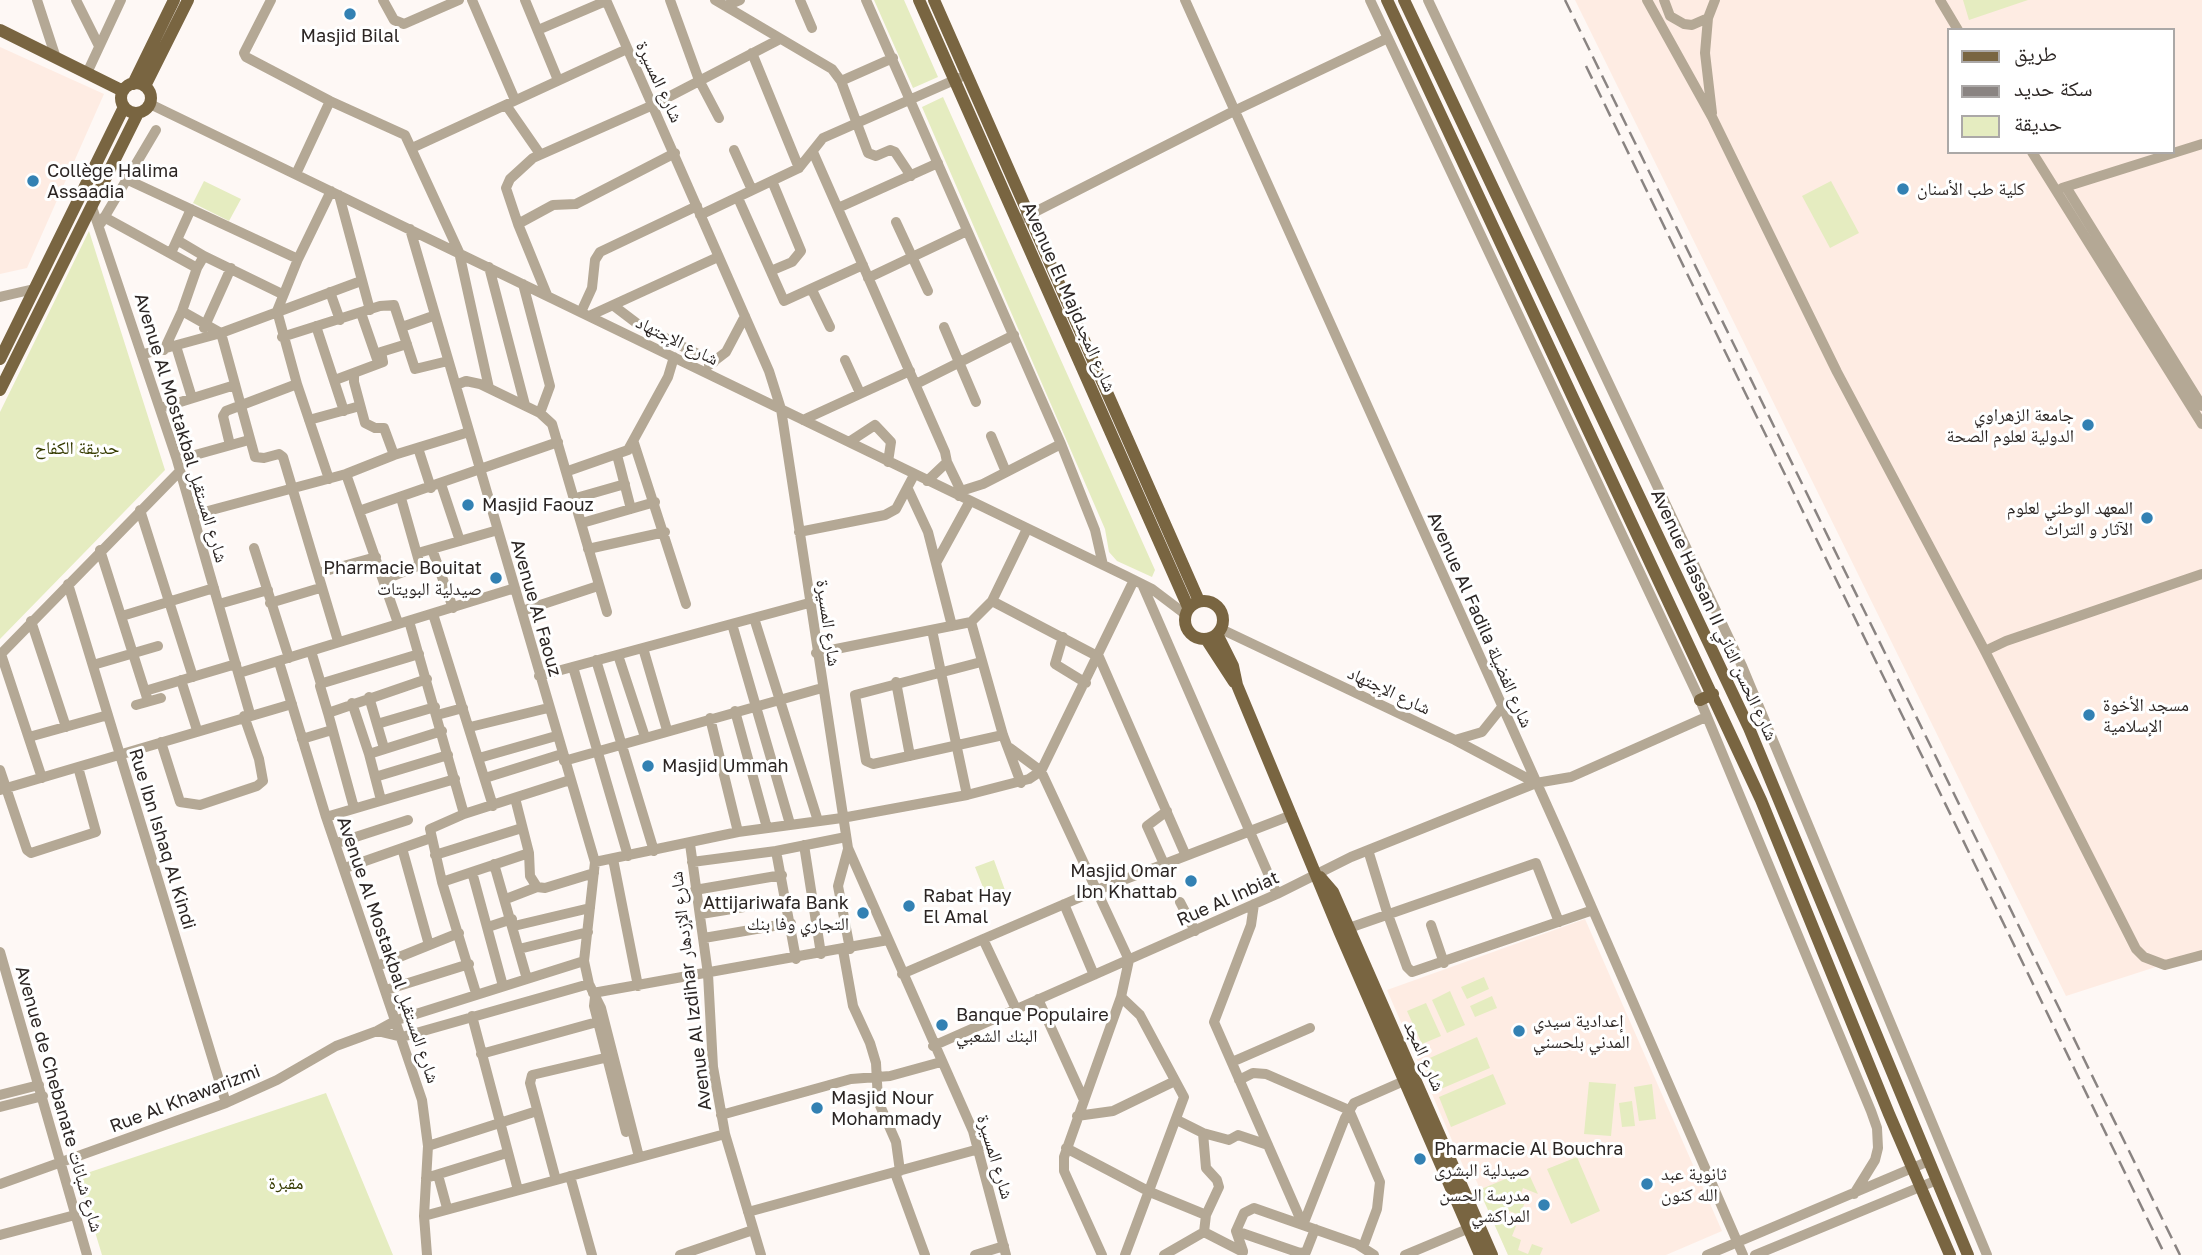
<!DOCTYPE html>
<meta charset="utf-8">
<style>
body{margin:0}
#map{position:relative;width:2202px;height:1255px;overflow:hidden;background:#fef8f5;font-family:"Golos Text","Noto Naskh Arabic",sans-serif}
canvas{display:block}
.legend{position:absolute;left:1947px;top:28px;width:228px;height:126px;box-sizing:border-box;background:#fff;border:2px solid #aba8a7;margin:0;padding:9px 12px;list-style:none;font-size:21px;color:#2c2624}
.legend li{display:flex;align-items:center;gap:14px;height:35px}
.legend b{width:35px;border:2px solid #aba8a7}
</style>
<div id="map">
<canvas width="2202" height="1255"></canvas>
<ul class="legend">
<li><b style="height:9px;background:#796541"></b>طريق</li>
<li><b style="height:9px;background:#8a8482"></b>سكة حديد</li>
<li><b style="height:19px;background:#e5ecc0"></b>حديقة</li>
</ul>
</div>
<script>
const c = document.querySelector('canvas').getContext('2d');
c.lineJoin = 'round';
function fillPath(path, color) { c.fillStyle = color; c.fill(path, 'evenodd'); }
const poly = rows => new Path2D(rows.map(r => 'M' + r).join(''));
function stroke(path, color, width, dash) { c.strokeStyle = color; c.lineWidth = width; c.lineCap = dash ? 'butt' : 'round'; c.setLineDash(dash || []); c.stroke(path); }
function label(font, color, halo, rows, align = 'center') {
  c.font = font + ' "Golos Text","Noto Naskh Arabic",sans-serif'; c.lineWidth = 6; c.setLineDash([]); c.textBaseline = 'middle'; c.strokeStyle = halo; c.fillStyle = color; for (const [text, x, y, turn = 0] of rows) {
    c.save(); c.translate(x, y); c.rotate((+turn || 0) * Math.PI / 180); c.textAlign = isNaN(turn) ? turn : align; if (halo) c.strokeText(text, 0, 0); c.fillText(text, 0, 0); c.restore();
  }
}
fillPath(poly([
 [1575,0,2202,0,2202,952,2066,996],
 [1948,30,2172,30,2172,152,1948,152],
 [0,47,104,94,27,268,0,274],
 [1585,919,1722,1231,1666,1255,1508,1255,1476,1180,1464,1168,1387,990]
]), '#feece3');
fillPath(poly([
 [874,0,904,0,938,77,913,88],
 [1963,0,2028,0,1969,20],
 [943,97,1155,570,1152,577,1117,561,1109,552,1105,529,922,107],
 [204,181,241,199,229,221,193,203],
 [1831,181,1859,233,1830,248,1802,196],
 [89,231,165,470,0,639,0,412],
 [994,860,1006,893,988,900,975,867],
 [1484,977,1489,989,1467,999,1461,987],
 [1450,991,1465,1025,1447,1033,1432,1000],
 [1492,996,1497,1008,1475,1017,1470,1006],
 [1426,1003,1441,1036,1422,1044,1407,1011],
 [1477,1037,1490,1068,1436,1091,1423,1061],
 [1493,1074,1506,1104,1451,1127,1439,1097],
 [1589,1082,1616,1084,1611,1136,1584,1134],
 [1652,1084,1656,1119,1639,1121,1634,1087],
 [326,1093,393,1255,102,1255,78,1176],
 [1632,1101,1635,1126,1622,1127,1619,1103],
 [1577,1157,1600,1211,1571,1224,1547,1169],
 [1527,1170,1538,1194,1523,1188,1519,1199,1525,1202,1520,1215,1509,1211,1505,1221,1516,1226,1512,1236,1521,1240,1518,1250,1528,1254,1532,1244,1543,1248,1540,1255,1508,1255,1479,1190]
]), '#e5ecc0');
stroke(poly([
 [37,0,56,58],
 [76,0,99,46],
 [271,0,244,53,246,57,330,101,405,135,459,252,489,388],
 [383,0,394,20,404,24,459,0],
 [472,0,515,100],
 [525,0,558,80],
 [606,0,769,371,781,409,848,848,973,1131,1006,1255],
 [670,0,699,80,719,118],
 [715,0,832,69,841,81,868,153,876,156,890,150,895,152,911,176],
 [800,0,812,28],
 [866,0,1061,444,1095,530,1103,565],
 [1185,0,1562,839,1743,1255],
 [1370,0,1700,700,1871,1111,1877,1128,1878,1148,1875,1160,1854,1194],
 [1428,0,1742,666,1987,1255],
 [1647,0,1712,117,1837,372,1985,651,2136,949,2144,957,2165,965,2202,955],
 [1664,0,1670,16,1684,24,1692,25,1708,18,1715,0],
 [1940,0,1958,30],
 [725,6,740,0],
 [1708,18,1705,53,1712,113],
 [538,30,606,1],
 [752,53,799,168],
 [87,73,121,0],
 [841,81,893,58],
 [150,104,1126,576,1152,589,1185,614],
 [506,105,540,154],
 [412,148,627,49],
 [734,150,752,190],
 [813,152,945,452,947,462,927,481],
 [2032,152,2202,424],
 [296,174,330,101],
 [128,180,298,259],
 [772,181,801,251,792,262,773,270],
 [2066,187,2202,406],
 [2062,188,2202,144],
 [339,195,370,310],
 [738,198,784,301,863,265],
 [92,207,177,460,250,714],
 [838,208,938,163],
 [700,215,799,168,823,138,959,78],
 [104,217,197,268,204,256,282,294],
 [1023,218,1234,111,1388,38],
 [896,222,928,291],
 [101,223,156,130],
 [518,224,506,188,510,179,533,158,653,105,780,39],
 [410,229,595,862,584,961,589,984,601,1008,639,1157],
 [177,240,204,256],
 [171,253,191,209],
 [489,267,525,405],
 [868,278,967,231],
 [523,284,550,386,540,413],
 [812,290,830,327],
 [330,292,340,320],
 [547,295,518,224,553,205,576,204,675,153],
 [0,297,34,289],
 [614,306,639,325,714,362],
 [182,311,221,333,255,457,264,458,279,454,283,457,338,641],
 [581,312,592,288,595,260,600,252,697,206],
 [361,313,378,362],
 [589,316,718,257],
 [316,326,344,411],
 [402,327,433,316],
 [944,327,976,402],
 [204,328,231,268],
 [282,337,380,306,394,305,415,369,448,361],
 [176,346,192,398],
 [164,350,182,311,197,268],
 [144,354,221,333,361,281],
 [845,360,860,393],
 [709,365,726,352,745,316],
 [354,373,354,382,365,423,375,428,384,428,394,455],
 [335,380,383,362,381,352,407,344],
 [916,384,1014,335],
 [456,385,466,381,480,384,540,413,552,424,607,612],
 [161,408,235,385],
 [309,420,360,406],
 [803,420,910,371],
 [991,436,1006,472],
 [849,442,875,425,891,442,888,462],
 [634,443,686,604],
 [230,445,223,416,226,411,297,384],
 [418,448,431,488],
 [617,455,631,509],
 [177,460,249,440],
 [947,462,961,491,959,496],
 [568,471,628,450,668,377,674,357],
 [346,474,398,623],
 [329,479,297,384,277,311,298,259,331,191],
 [441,484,460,541],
 [908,489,928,532,952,626],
 [961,491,983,484,1061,444],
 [576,498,625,484],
 [140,510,193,677],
 [359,511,558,442],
 [193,515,346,474,394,455,469,432],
 [582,523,655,502],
 [799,532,885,515,896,509,914,475],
 [254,548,289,658],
 [432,549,453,608],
 [588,549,665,532],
 [100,550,148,701],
 [418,553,498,530],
 [936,563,970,501],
 [318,573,376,557],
 [383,580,420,565,401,498],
 [68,584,226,1103],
 [1142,584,1277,894],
 [992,601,1099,657,1186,856],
 [270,603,320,588],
 [219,604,268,590],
 [522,611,598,586],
 [433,614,493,806],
 [122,616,214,588],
 [754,618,818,821],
 [31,621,66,727],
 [409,621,464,814],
 [971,622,1003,735,1021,783],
 [732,624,790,824],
 [1221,629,1455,740,1536,783,1571,777,1706,717],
 [932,630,967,795],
 [1063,637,1055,664,1086,683],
 [643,648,667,730],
 [311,651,321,684],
 [1985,651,2006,641,2202,574],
 [816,653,971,622,992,601,1027,529],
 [1,654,42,778],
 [0,655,180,471],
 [618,655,645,737],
 [596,660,654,851],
 [279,662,326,817,422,1100,428,1146,424,1216,427,1255],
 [981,662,855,695,866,761,873,764,1003,735],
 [93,665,158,646],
 [573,667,628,856],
 [239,673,515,588],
 [539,676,809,603],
 [181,680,197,730],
 [896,682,910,756],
 [145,691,236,664],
 [369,697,384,748],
 [352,703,369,754],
 [136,705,161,698],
 [735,711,767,828],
 [328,713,320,686,323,683,419,654],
 [437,715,463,708],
 [710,718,738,832],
 [377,724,435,707],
 [470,727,548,708],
 [29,737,108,715],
 [302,739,332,730],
 [1455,740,1482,732,1502,707],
 [161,742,180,802,200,805,257,786,263,781,259,759,244,716],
 [1010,748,1041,771,1129,960,1121,997,1064,1157,1064,1171,1102,1255],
 [479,758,556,736],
 [564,761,822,688],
 [0,770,27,850,31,853,96,832,78,767],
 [375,777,448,755],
 [485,778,562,754],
 [0,790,292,704],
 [515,798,529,853,530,876,537,887,545,888,594,873],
 [381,800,369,754,442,731],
 [354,808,328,713,427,679],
 [326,817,455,779],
 [337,843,408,820],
 [690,844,708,974,713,1067,725,1134,761,1255],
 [804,845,821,954],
 [402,848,429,945],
 [848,849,838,886,850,949],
 [1368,850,1387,912,1407,967,1412,972,1593,910],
 [435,855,522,828],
 [613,859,638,986],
 [595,862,738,832,842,818,967,795,1029,779,1041,771,1134,580],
 [692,862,776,851],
 [494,864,527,979],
 [1164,864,1147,826,1167,811],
 [345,868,431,838],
 [472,872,503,986],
 [442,882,529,853],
 [695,890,782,875],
 [506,899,537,887],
 [1180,902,1195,931],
 [1064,904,1094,975],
 [1254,904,1251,925,1214,1022,1303,1225],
 [701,914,787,900],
 [1431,925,1444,963],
 [514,926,590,908],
 [488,927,512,919],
 [1349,928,1536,863,1559,922],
 [704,938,791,923],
 [983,939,1016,1009],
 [519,949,588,932],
 [843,950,853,1006,870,1043,876,1063,878,1101,896,1142,900,1171],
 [0,952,87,1255],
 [796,959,776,851,846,837],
 [377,966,459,933],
 [902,974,1097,890,1292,815],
 [386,990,469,964],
 [476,993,442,882,430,829,464,814,570,780],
 [593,993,888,940],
 [595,997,594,1006,626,1132],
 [1121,997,1140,1015,1184,1097,1125,1255],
 [1038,999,1083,1098],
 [472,1016,518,1190],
 [377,1031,402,1037,589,984],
 [933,1046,1277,894,1351,857,1536,783],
 [481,1054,597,1022],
 [1232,1062,1310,1028],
 [1239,1080,1253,1073,1266,1074,1349,1110,1380,1182,1377,1209,1363,1247],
 [0,1095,39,1085],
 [0,1107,43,1096],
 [721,1115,851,1079,890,1076,941,1062],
 [1077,1116,1113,1111,1175,1081],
 [1177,1120,1203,1133,1206,1168,1217,1180,1219,1187,1206,1215],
 [1203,1133,1229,1140,1238,1135,1268,1145],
 [428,1146,537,1111],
 [1066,1148,1150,1192,1206,1215,1204,1232,1243,1252],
 [895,1173,925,1255],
 [438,1175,447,1208],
 [570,1176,592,1255],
 [426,1178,507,1153],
 [556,1180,530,1083,532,1075,613,1056],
 [0,1184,226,1103,277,1080,336,1046,377,1031,397,1020,584,961],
 [748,1212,979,1149],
 [424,1216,725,1134],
 [1303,1225,1345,1118,1354,1103,1404,1081],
 [1236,1231,1300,1253,1306,1252,1315,1229],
 [0,1235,75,1215],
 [1243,1251,1236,1231,1244,1213,1254,1208,1357,1244,1374,1255],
 [680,1255,753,1230],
 [975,1255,1004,1246],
 [1164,1255,1204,1232],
 [1405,1255,1472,1227],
 [1707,1255,1929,1161],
 [1755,1255,1937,1180]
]), '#b4a895', 10);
stroke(poly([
 [919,0,1188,607],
 [934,0,1199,601],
 [1387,0,1761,800,1889,1114,1950,1255],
 [1404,0,1749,728,1968,1255],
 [0,30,123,91],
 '121 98a15 15 0 1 1 30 0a15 15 0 1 1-30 0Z',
 [133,84,174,0],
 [145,86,188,0],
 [0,359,124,107],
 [0,390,138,113],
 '1185 620a19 19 0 1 1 38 0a19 19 0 1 1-38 0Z',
 [1217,634,1233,666,1237,685,1340,933,1480,1255],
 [1206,639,1234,682],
 [1700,700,1713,694],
 [1320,877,1333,892,1492,1255]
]), '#796541', 12);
stroke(poly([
 [1565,0,2180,1255],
 [1586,66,2165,1255]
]), '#8a8482', 2.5, [14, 7]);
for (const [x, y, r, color] of [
 [350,14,7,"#3381b3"],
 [33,181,7,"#3381b3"],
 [1903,189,7,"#3381b3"],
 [2088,425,7,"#3381b3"],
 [468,505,7,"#3381b3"],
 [2147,518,7,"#3381b3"],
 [496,578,7,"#3381b3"],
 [2089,715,7,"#3381b3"],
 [648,766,7,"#3381b3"],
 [1191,881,7,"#3381b3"],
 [909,906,7,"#3381b3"],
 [863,913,7,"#3381b3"],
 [942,1025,7,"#3381b3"],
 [1519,1031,7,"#3381b3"],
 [817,1108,7,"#3381b3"],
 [1420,1159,7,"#3381b3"],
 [1647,1184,7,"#3381b3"],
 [1544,1205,7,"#3381b3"]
]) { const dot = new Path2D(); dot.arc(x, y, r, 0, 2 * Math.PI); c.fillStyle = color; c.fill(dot); stroke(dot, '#fff', 2.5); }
label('18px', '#2c2624', '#fff', [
 ["Masjid Bilal",350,36,"center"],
 ["Collège Halima",47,171],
 ["Assaadia",47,192],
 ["كلية طب الأسنان",1917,189],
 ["جامعة الزهراوي",2074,415,"right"],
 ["الدولية لعلوم الصحة",2074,436,"right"],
 ["Masjid Faouz",482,505],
 ["المعهد الوطني لعلوم",2133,508,"right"],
 ["الآثار و التراث",2133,529,"right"],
 ["Pharmacie Bouitat",482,568,"right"],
 ["صيدلية البويتات",482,589,"right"],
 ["مسجد الأخوة",2103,705],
 ["الإسلامية",2103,726],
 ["Masjid Ummah",662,766],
 ["Masjid Omar",1177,871,"right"],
 ["Ibn Khattab",1177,892,"right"],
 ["Rabat Hay",923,896],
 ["El Amal",923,917],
 ["Attijariwafa Bank",849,903,"right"],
 ["التجاري وفا بنك",849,924,"right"],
 ["Banque Populaire",956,1015],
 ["البنك الشعبي",956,1036],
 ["إعدادية سيدي",1533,1021],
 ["المدني بلحسني",1533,1042],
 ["Masjid Nour",831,1098],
 ["Mohammady",831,1119],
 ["Pharmacie Al Bouchra",1434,1149],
 ["صيدلية البشرى",1434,1170],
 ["ثانوية عبد",1661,1174],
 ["الله كنون",1661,1195],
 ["مدرسة الحسن",1530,1195,"right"],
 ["المراكشي",1530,1216,"right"]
], 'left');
label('18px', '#2c2624', '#fff', [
 ["شارع المسيرة",659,82,65],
 ["Avenue El Majdشارع المجد",1069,297,66],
 ["شارع الإجتهاد",677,341,26],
 ["Avenue Al Mostakbal شارع المستقبل",181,428,73],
 ["Avenue Al Faouz",536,608,74],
 ["Avenue Hassan II شارع الحسن الثاني",1714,615,65],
 ["Avenue Al Fadila شارع الفضيلة",1480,620,66],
 ["شارع المسيرة",828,623,82],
 ["شارع الإجتهاد",1389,691,25],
 ["Rue Ibn Ishaq Al Kindi",162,839,73],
 ["Rue Al Inbiat",1228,899,-24],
 ["Avenue Al Mostakbal شارع المستقبل",388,950,71],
 ["Avenue Al Izdihar شارع الإزدهار",691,991,-97],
 ["شارع المجد",1424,1056,66],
 ["Avenue de Chebanate شارع شبانات",59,1099,74],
 ["Rue Al Khawarizmi",185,1099,-21],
 ["شارع المسيرة",995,1157,73]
]);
label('18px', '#363b00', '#fff', [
 ["حديقة الكفاح",77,448],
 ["مقبرة",286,1183]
]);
</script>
